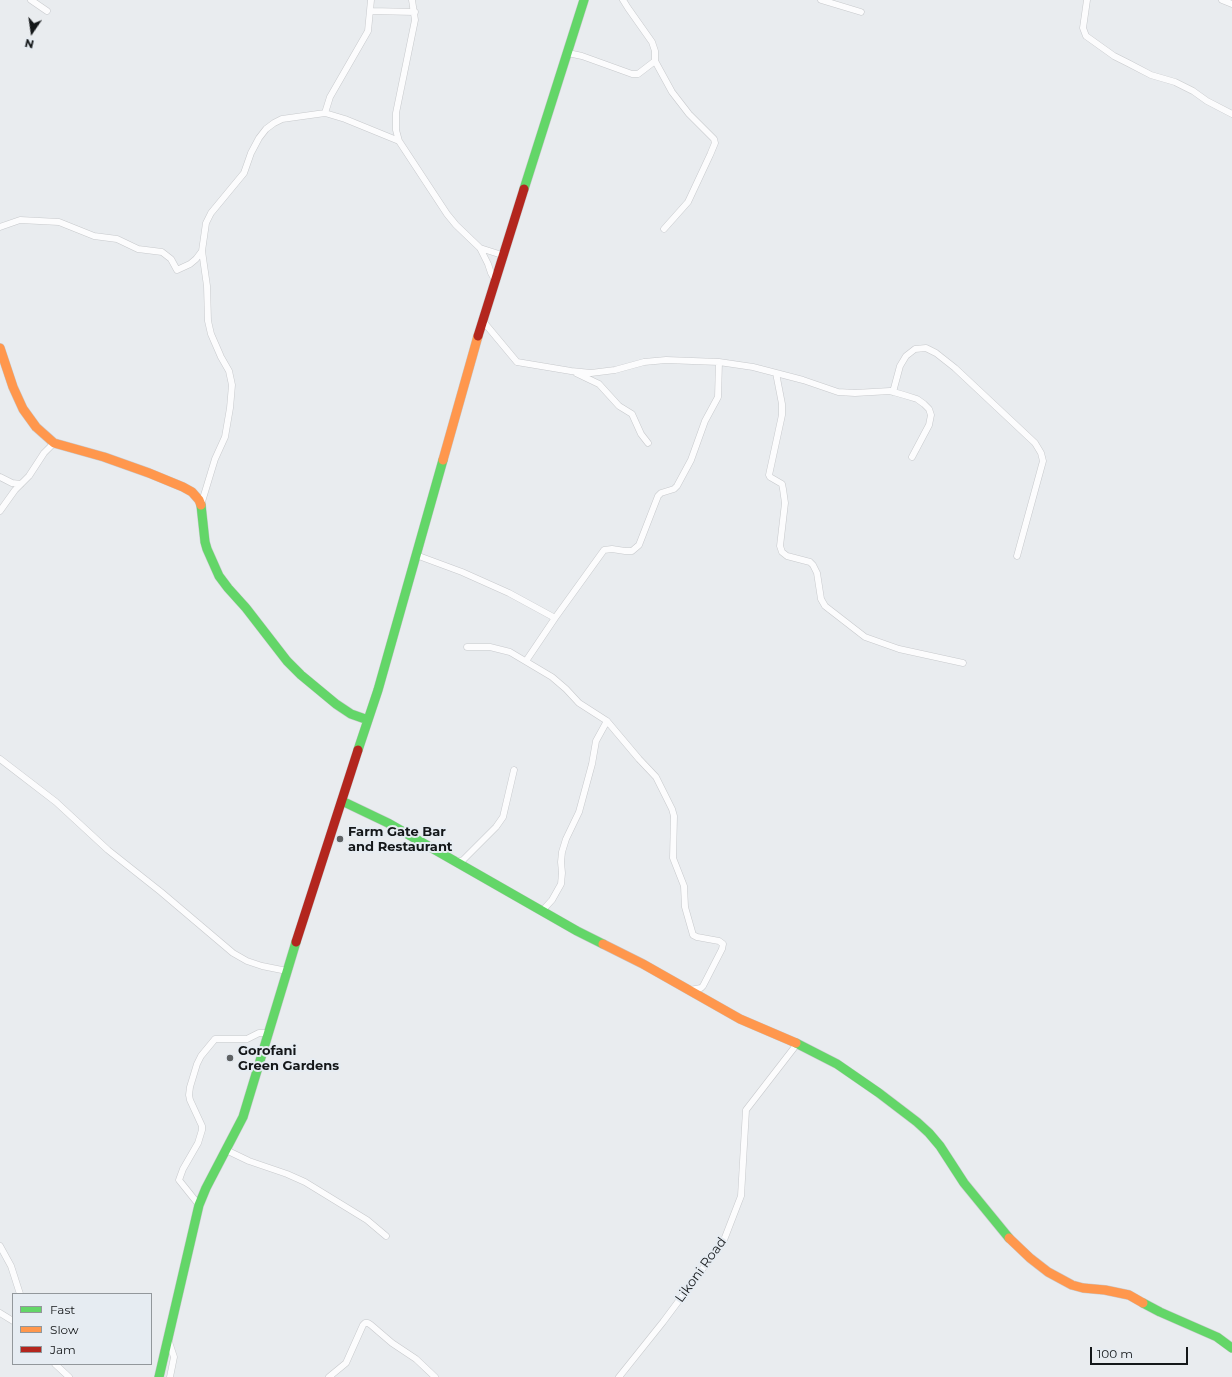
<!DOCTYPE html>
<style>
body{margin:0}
#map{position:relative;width:1232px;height:1377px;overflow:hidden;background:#e9ecef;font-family:Montserrat,sans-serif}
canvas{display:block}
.legend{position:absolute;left:12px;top:1293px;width:140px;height:72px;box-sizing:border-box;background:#e6ecf2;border:1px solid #92979b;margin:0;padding:5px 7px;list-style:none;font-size:12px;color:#141719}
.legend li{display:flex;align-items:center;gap:8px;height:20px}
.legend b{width:20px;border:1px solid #92979b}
.north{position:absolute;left:12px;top:12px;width:40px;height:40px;-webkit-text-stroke:3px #e6ecf2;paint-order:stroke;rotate:193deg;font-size:11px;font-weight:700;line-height:16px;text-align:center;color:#141719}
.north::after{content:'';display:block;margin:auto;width:14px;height:18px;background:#141719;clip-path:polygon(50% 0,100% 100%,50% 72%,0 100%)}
.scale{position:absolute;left:1090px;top:1347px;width:98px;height:18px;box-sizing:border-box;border:2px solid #141719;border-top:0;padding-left:5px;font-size:12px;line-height:14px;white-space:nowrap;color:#141719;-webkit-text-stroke:3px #e6ecf2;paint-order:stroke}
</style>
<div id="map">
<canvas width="1232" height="1377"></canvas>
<ul class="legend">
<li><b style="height:5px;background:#63d668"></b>Fast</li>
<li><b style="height:5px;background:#ff974d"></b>Slow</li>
<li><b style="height:5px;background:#b3261e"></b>Jam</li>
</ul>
<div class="north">N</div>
<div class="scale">100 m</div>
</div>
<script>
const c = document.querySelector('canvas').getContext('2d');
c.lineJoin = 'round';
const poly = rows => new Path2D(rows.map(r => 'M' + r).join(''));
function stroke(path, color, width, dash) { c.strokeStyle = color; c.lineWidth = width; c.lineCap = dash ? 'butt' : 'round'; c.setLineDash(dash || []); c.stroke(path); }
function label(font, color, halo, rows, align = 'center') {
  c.font = font + ' Montserrat,sans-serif'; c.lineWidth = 4; c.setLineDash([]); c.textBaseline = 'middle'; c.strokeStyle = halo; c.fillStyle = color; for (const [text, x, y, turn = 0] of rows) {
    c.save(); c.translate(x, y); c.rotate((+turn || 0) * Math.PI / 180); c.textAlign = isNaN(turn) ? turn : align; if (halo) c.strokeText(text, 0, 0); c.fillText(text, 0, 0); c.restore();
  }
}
const street = poly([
 [31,0,47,11],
 [412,0,415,20,396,113,396,130,399,141,447,214,456,225,480,248,488,264,491,273,495,280],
 [623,0,628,8,652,42,655,51,655,61,672,92,689,114,714,139,715,143,710,155,688,202,664,229],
 [821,0,861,12],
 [1087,0,1083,28,1086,36,1114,56,1128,63,1151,75,1175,82,1193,91,1207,101,1232,114],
 [1222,0,1232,4],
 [371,11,415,12],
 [568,53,582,56,632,74,638,74,655,61],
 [325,113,330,97,368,31,371,0],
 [0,227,20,220,59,222,94,236,117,239,138,249,162,252,171,259,177,270,190,264,196,259,202,251,206,223,211,213,244,173,251,153,259,138,266,129,274,123,282,119,325,113,345,119,399,141],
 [480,248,502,255],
 [482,320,517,362,571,371,591,373,615,370,644,362,666,360,719,362,753,367,803,380,838,392,855,393,890,391,904,395,917,399,924,404,929,409,931,415,929,425,912,457],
 [576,373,599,384,619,406,632,414,641,434,648,443],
 [776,373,782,404,782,415,769,475,770,477,782,484,783,489,785,503,780,546,782,552,787,556,810,562,813,565,817,573,821,599,825,606,865,637,899,649,963,663],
 [893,392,900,366,906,356,915,349,926,348,936,353,955,368,1035,443,1041,453,1043,461,1017,556],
 [0,477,12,483,21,484],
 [201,505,215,459,225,437,230,408,232,385,229,371,221,357,211,334,208,321,207,286,202,251],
 [0,511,15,490,29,476,44,453,54,443],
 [416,555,462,572,509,593,555,618],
 [467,647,490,647,510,652,552,677,566,689,579,703,607,721,639,759,656,777,672,809,674,816,673,858,684,886,685,907,693,935,697,937,719,941,723,944,722,949,703,986,701,988,690,990],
 [526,661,555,618,604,550,612,549,625,551,632,551,639,545,658,496,661,493,674,489,677,486,691,460,705,421,718,397,719,362],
 [0,759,56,802,108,850,161,892,233,953,247,961,262,966,287,971],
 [454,860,460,861,463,860,496,827,503,817,514,770],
 [542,911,552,900,561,884,562,873,561,862,562,852,566,839,579,812,592,764,596,741,607,721],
 [226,1150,249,1161,287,1174,305,1182,367,1220,386,1236],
 [199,1205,179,1180,183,1169,198,1143,202,1130,202,1126,190,1100,189,1095,190,1087,197,1064,201,1056,215,1039,247,1039,259,1033,269,1033],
 [0,1246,11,1266,20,1294],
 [0,1313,13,1321],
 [169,1342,174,1357,170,1377],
 [55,1364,69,1377],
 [329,1377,346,1363,363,1325,365,1323,368,1323,371,1325,392,1343,416,1359,435,1377],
 [619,1377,663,1322,724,1240,741,1196,746,1110,797,1044]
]);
const fast = poly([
 [524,189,584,0],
 [201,505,205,542,207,549,219,576,228,588,246,608,287,661,301,675,336,704,351,714,368,720],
 [358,750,378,690,443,460],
 [342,801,388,823,577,931,603,944],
 [796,1043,837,1064,879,1093,917,1122,929,1133,940,1146,964,1183,1009,1238],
 [1143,1303,1160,1312,1217,1337,1232,1348],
 [159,1377,199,1205,206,1188,243,1117,296,942]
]);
const slow = poly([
 [0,348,13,387,23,409,36,427,54,443,104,457,149,473,183,487,192,492,199,500,201,505],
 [443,460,478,336],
 [603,944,643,964,740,1019,796,1043],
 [1009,1238,1030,1258,1048,1272,1072,1285,1083,1288,1105,1290,1129,1295,1143,1303]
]);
const jam = poly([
 [478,336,524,189],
 [296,942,358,750]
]);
stroke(street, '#c7c9cc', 7);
stroke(fast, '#c7c9cc', 10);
stroke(slow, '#c7c9cc', 10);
stroke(jam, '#c7c9cc', 10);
stroke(street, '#fcfcfd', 6);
stroke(fast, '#63d668', 9);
stroke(slow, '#ff974d', 9);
stroke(jam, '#b3261e', 9);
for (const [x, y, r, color] of [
 [340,839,4,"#5f6264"],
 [230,1058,4,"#5f6264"]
]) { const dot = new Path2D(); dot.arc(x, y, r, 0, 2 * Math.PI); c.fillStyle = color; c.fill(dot); stroke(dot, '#e6ecf2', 1.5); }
label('bold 13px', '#141719', '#e6ecf2', [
 ["Farm Gate Bar",348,832],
 ["and Restaurant",348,847],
 ["Gorofani",238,1051],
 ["Green Gardens",238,1066]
], 'left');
label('13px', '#141719', '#e6ecf2', [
 ["Likoni Road",701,1270,-54]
]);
</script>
